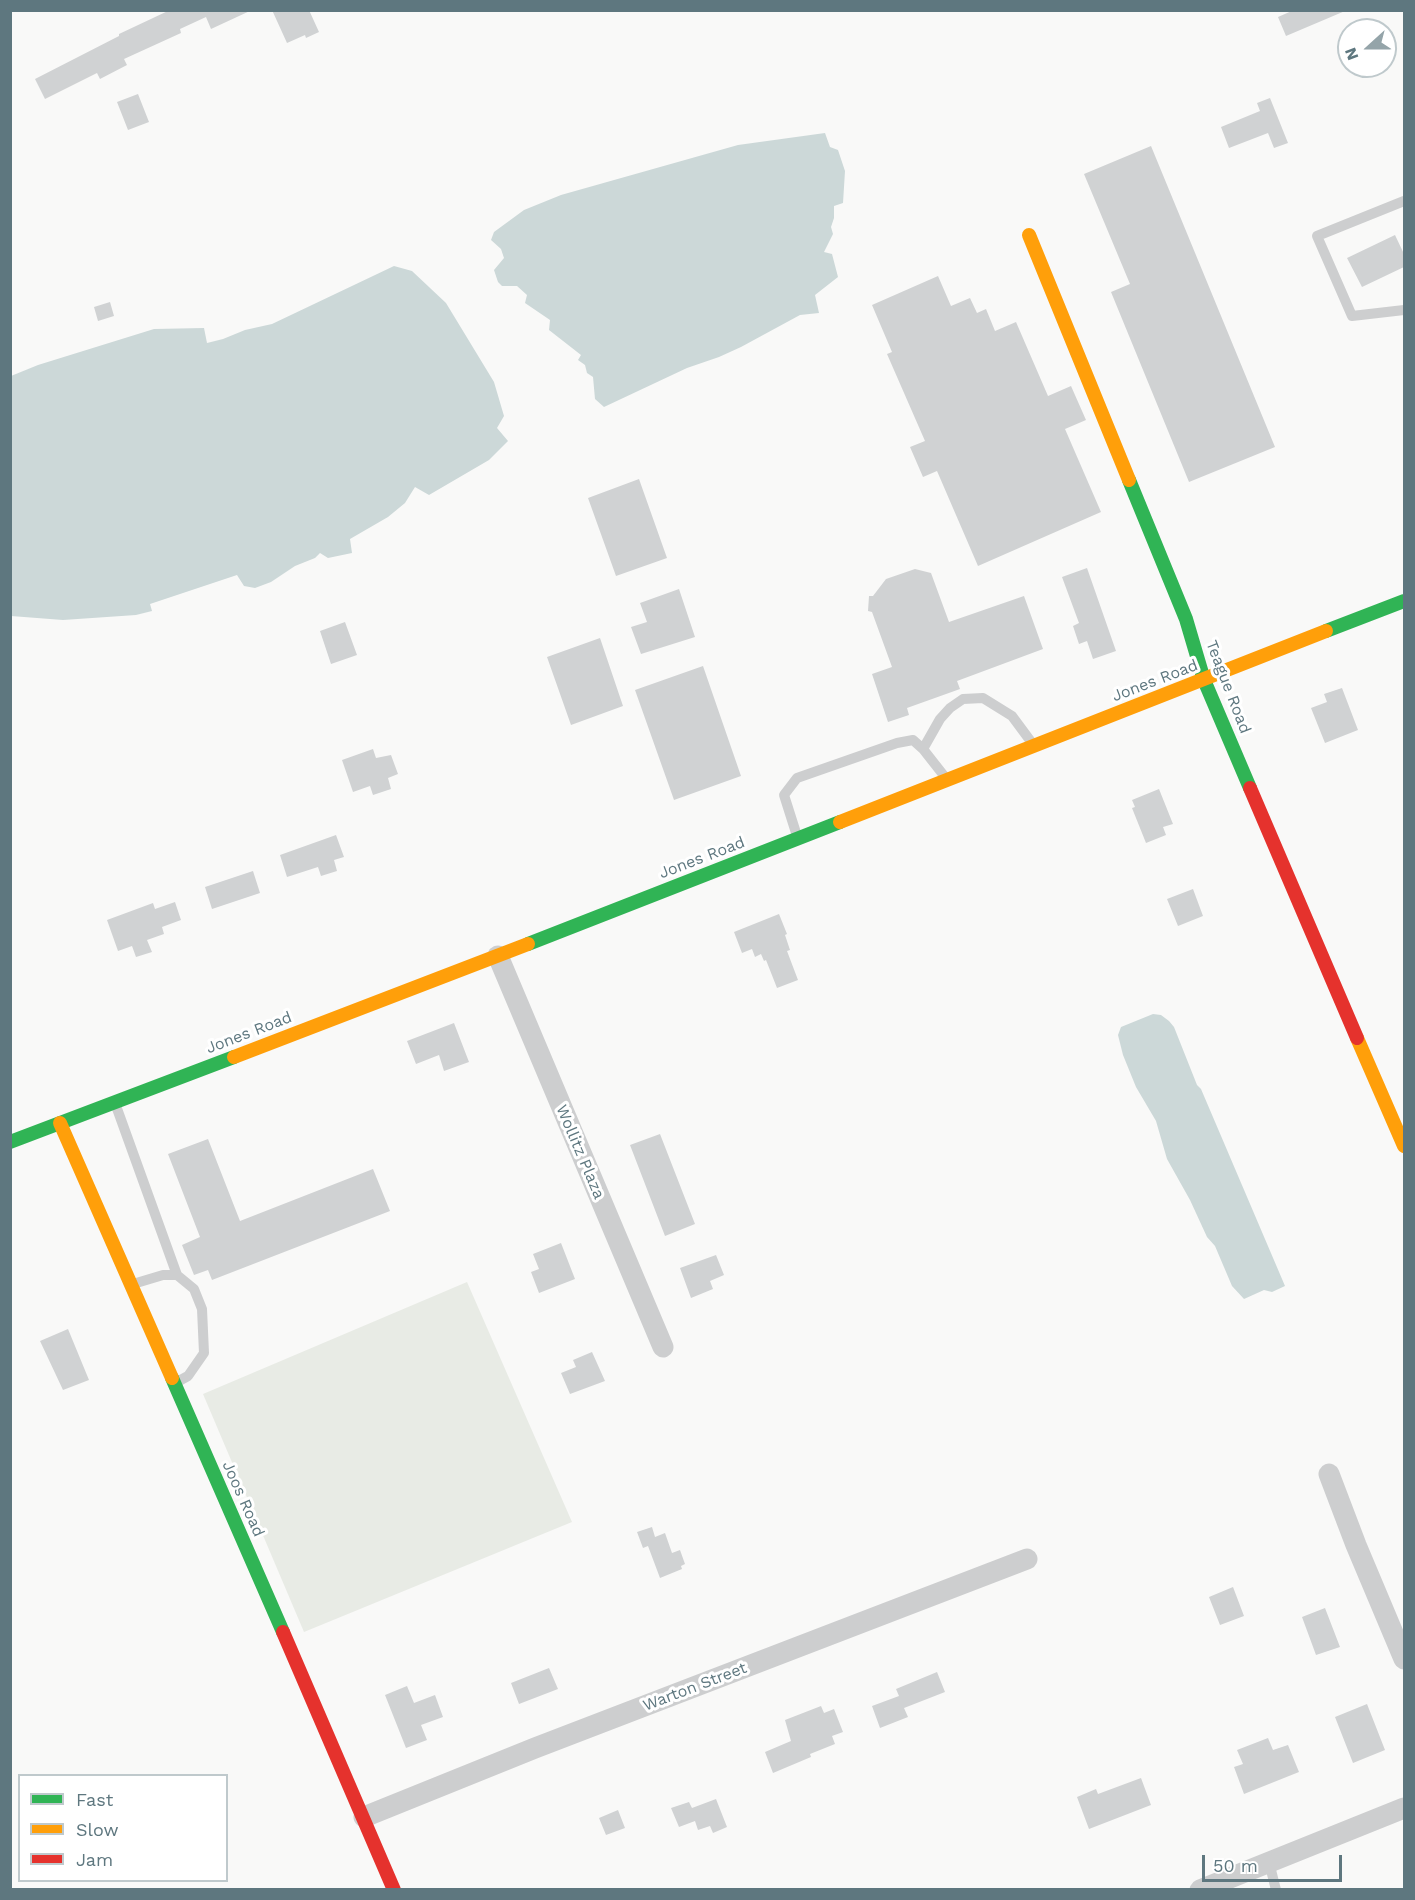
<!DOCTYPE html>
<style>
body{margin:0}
#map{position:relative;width:1415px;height:1900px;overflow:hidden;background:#f9f9f8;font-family:"Work Sans",sans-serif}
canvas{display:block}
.frame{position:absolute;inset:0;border:12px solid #5e777f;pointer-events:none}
.legend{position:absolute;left:18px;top:1774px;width:210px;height:108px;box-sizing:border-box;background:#fff;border:2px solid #bfc9cc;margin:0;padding:8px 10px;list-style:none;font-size:18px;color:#5e777f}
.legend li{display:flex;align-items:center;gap:12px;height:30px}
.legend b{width:30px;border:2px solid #bfc9cc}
.north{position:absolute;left:1337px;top:18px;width:60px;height:60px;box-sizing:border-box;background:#fff;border:2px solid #bfc9cc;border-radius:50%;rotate:249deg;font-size:16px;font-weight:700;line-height:24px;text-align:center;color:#5e777f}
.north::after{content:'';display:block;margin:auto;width:21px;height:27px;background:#94a4a9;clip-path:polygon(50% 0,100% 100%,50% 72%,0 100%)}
.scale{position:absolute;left:1202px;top:1855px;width:140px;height:27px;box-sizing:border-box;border:3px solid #5e777f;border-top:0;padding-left:8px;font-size:18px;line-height:21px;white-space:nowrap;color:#5e777f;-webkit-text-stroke:4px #fff;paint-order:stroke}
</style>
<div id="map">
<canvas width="1415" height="1900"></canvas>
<div class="frame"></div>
<ul class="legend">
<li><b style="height:8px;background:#30b455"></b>Fast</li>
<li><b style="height:8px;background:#ff9f0a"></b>Slow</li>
<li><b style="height:8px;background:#e5322d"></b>Jam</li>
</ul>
<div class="north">N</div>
<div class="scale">50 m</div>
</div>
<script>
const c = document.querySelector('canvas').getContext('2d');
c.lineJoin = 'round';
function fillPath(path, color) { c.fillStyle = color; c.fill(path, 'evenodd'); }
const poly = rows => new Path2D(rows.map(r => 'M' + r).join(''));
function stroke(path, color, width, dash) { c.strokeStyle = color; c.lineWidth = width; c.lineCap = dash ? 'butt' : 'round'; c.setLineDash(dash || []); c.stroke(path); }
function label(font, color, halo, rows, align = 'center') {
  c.font = font + ' "Work Sans",sans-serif'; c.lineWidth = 6; c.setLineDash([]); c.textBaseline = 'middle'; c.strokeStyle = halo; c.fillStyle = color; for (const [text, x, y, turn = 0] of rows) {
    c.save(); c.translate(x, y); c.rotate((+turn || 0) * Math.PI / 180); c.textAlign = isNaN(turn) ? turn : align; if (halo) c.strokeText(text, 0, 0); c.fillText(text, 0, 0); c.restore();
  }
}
fillPath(poly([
 [467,1282,572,1522,304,1632,203,1394]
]), '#e8ebe5');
fillPath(poly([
 [825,133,830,147,838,150,845,171,843,203,834,206,834,218,831,227,833,234,824,252,832,254,838,277,815,295,819,313,800,315,741,347,719,357,687,368,604,407,595,399,593,377,587,373,585,365,578,360,581,355,549,330,550,320,525,303,527,295,517,286,502,286,498,282,494,270,504,258,501,249,491,240,494,232,524,210,561,195,738,145],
 [394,266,412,271,446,303,494,382,504,416,497,428,508,441,489,460,429,495,415,487,405,503,388,517,350,539,352,553,328,558,320,553,315,558,295,566,271,582,255,588,244,586,237,575,150,604,152,611,136,615,63,620,11,616,11,376,38,365,154,329,204,328,207,343,223,339,245,330,272,324],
 [1153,1014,1161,1015,1169,1021,1174,1027,1197,1085,1201,1089,1285,1286,1272,1292,1264,1290,1244,1299,1232,1286,1215,1246,1207,1237,1190,1200,1167,1159,1156,1121,1136,1087,1123,1055,1118,1035,1121,1027]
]), '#ccd8d8');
fillPath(poly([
 [170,10,252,10,211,29,206,17,180,29,181,33,124,59,127,65,100,79,97,73,45,99,35,79,119,36,119,34],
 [272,10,309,10,319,32,306,38,305,35,287,43],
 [1294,10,1345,10,1345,11,1286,36,1278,17],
 [138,94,149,122,128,130,117,102],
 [1270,98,1288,143,1274,148,1268,133,1229,148,1221,127,1260,111,1257,103],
 [1151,146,1275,447,1189,482,1111,292,1130,284,1084,174],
 [1395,235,1404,254,1404,267,1362,287,1347,258],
 [938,276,951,306,970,298,977,313,986,309,995,331,1016,322,1048,396,1071,386,1086,420,1065,429,1101,512,978,566,937,471,923,477,910,447,925,441,887,354,892,352,872,305],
 [110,302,114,316,98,321,94,307],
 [639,479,667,558,616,576,588,498],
 [1087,568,1116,651,1093,659,1087,641,1079,644,1073,626,1079,623,1062,577],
 [915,569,931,573,949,622,1024,596,1043,649,957,681,960,689,907,708,909,715,888,722,872,674,892,667,872,612,868,611,869,596,873,596,886,579],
 [679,589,695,637,641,654,631,627,647,622,640,603],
 [345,622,357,655,331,664,320,631],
 [600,638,623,706,571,725,547,657],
 [703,666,741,776,674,800,635,690],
 [1342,688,1358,730,1325,743,1311,708,1327,702,1324,694],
 [373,749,376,758,391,755,398,774,388,778,391,789,373,795,370,786,353,792,342,760],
 [1159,789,1173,824,1163,827,1166,835,1146,843,1132,808,1135,807,1132,800],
 [336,835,344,857,334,860,337,871,321,876,318,867,287,877,280,855],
 [253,871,260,893,212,909,205,887],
 [1193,889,1203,916,1178,926,1167,899],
 [175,902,181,920,162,927,164,934,147,940,152,952,136,957,132,946,118,951,107,920,153,903,155,909],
 [779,914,787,934,785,935,790,950,787,951,798,980,777,988,766,960,764,961,761,954,755,957,752,949,742,953,734,932],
 [454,1023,469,1062,444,1071,439,1055,416,1064,407,1041],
 [660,1134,695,1224,665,1236,630,1145],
 [208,1139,240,1221,373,1169,390,1211,212,1280,208,1270,194,1275,182,1245,200,1237,168,1154],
 [561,1243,575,1279,539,1293,531,1272,539,1269,533,1254],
 [716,1255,724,1275,710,1281,713,1289,691,1298,680,1268],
 [68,1329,89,1380,63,1390,40,1341],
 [592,1352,605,1381,570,1394,561,1373,576,1367,573,1360],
 [652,1527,655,1537,665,1533,672,1553,680,1550,685,1564,681,1566,682,1569,660,1578,648,1546,643,1548,637,1532],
 [1233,1587,1244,1616,1220,1625,1209,1597],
 [1325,1608,1340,1647,1316,1655,1302,1617],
 [549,1668,558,1689,519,1704,511,1683],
 [937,1672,945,1692,904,1708,908,1717,880,1728,872,1706,899,1696,896,1689],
 [407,1686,414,1703,435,1695,443,1717,421,1725,427,1740,406,1748,385,1695],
 [1367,1704,1385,1750,1353,1763,1335,1717],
 [821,1706,824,1713,834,1709,843,1732,832,1736,835,1744,810,1754,811,1757,773,1773,765,1752,791,1741,785,1720],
 [1268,1738,1273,1750,1288,1745,1299,1772,1244,1794,1234,1767,1243,1764,1237,1750],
 [1141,1778,1151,1805,1089,1829,1077,1797,1096,1789,1098,1794],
 [716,1799,727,1827,713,1833,710,1826,698,1830,695,1821,679,1827,671,1808,689,1802,692,1808],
 [618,1810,625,1828,606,1835,599,1818]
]), '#d0d2d3');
stroke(poly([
 [1404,201,1317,236,1352,316,1404,310],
 [923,749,940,719,950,708,963,699,983,698,1012,716,1032,743],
 [797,836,784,795,797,778,897,743,913,740,923,749,945,777],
 [115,1103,177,1275],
 [133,1284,163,1275,177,1275,194,1289,202,1309,204,1353,188,1376,177,1382],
 [1269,1862,1276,1890]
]), '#cdcecf', 10);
stroke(poly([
 [498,956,663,1347],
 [1329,1474,1356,1545,1404,1659],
 [364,1817,535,1748,1027,1559],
 [1200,1890,1404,1808]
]), '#cdcecf', 21);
stroke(poly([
 [1129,480,1186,619,1204,680,1250,788],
 [1326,631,1404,601],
 [528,944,840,822],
 [10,1142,234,1057],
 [172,1378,283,1632]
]), '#30b455', 14);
stroke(poly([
 [1029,235,1129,480],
 [840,822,1326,631],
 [1357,1038,1404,1146],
 [234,1057,528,944],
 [60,1123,172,1378]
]), '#ff9f0a', 14);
stroke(poly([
 [1250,788,1357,1038],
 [283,1632,394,1890]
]), '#e5322d', 14);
label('16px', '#5e777f', '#fff', [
 ["Jones Road",1155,681,-21],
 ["Teague Road",1228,687,69],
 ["Jones Road",702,858,-21],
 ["Jones Road",249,1033,-21],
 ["Wollitz Plaza",580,1152,67],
 ["Joos Road",243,1499,66],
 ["Warton Street",695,1687,-21]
]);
</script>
